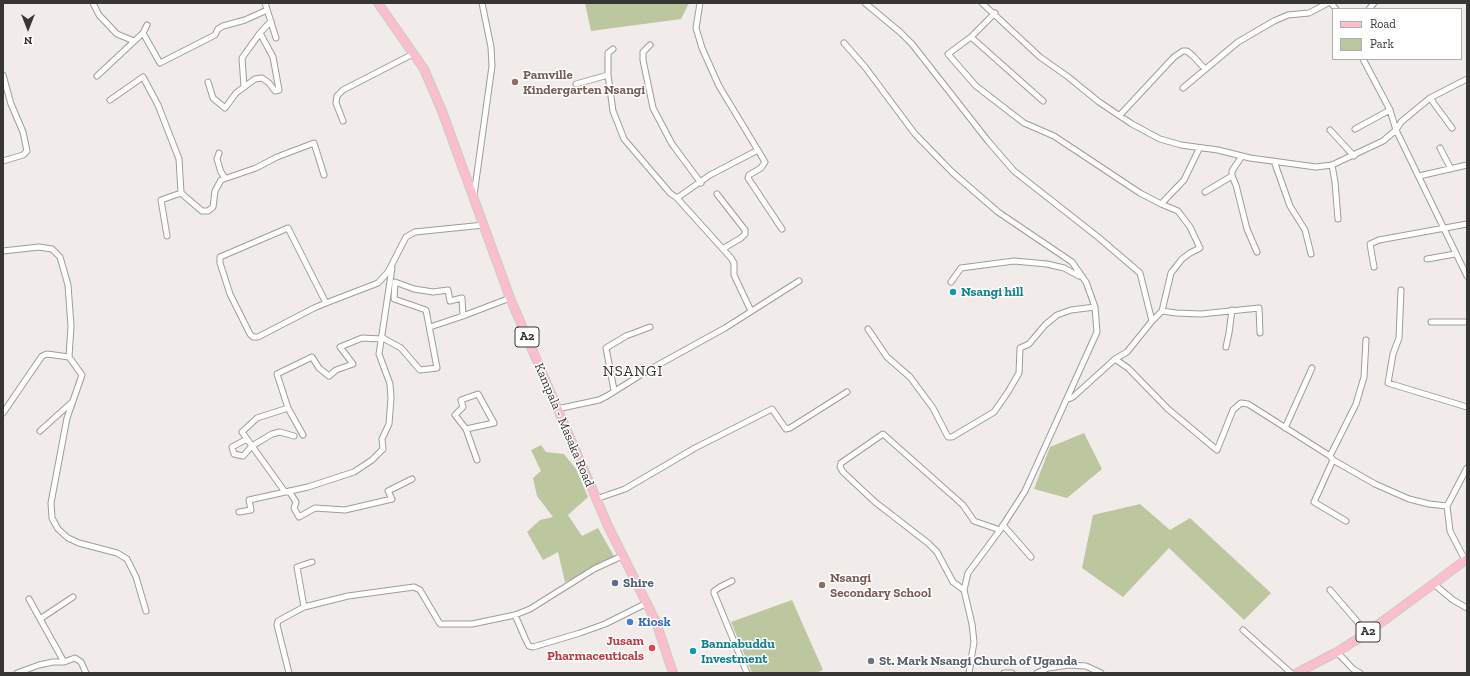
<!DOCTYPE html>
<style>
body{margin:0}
#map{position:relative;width:1470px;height:676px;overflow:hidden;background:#f1ece9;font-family:"Zilla Slab",serif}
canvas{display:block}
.frame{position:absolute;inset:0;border:4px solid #383635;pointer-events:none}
.legend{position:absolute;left:1332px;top:8px;width:130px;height:52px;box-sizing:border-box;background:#fff;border:1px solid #afafae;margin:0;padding:5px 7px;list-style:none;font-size:12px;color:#383635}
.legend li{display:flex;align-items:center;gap:8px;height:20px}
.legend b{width:20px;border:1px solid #afafae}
.north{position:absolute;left:8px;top:8px;width:40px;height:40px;-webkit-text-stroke:3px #fff;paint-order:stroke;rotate:180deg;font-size:11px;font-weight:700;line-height:16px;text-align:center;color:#383635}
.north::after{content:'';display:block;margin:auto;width:14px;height:18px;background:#383635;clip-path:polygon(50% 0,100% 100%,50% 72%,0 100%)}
</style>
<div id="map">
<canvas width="1470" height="676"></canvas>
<div class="frame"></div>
<ul class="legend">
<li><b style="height:5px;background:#fbbecc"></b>Road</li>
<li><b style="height:11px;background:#bcc7a0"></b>Park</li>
</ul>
<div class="north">N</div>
</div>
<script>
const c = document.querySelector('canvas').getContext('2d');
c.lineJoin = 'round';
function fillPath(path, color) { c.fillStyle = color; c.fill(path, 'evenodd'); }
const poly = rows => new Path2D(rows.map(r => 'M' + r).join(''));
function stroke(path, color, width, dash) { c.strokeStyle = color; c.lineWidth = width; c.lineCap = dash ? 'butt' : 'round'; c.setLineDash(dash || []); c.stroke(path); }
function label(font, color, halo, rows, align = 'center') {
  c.font = font + ' "Zilla Slab",serif'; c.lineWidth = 3; c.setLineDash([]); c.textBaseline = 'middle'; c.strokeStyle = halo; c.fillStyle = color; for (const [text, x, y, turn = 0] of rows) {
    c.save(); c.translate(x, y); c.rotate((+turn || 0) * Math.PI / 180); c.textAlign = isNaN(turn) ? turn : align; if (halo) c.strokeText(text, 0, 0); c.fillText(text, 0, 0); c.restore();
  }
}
fillPath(poly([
 [585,3,689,3,681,19,591,31],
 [1084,433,1102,469,1067,498,1034,489,1050,447],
 [541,445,546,452,564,454,576,469,588,497,568,515,582,536,598,528,615,558,584,576,565,582,558,552,543,560,527,532,540,520,553,517,537,496,533,478,541,471,531,450],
 [1140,504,1170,530,1190,518,1271,593,1244,620,1169,548,1123,597,1082,568,1093,515],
 [792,600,823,670,816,673,752,673,731,622]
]), '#bcc7a0');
const minor = poly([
 [93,3,99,15,117,34,134,41],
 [265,3,276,38],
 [700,3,696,28,702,48,719,86,765,162,761,168,749,175,748,178,782,229],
 [865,3,900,32,912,44,988,141,1014,171,1098,237,1140,273,1152,321,1127,352,1115,359,1073,397,1066,400],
 [982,3,1040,57,1067,76,1099,102,1132,124,1160,139,1181,145,1218,150,1250,158,1316,167,1332,165,1383,141,1396,130,1401,122,1430,98,1467,79],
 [1331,3,1336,9],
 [1369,9,1374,3],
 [995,13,971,37,948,54,976,86,1024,123,1054,136,1140,193,1161,204],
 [143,33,160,63,215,35,218,29,223,26,245,20,267,10],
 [971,37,1043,101],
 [844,43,865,67,915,134,953,173,998,212,1072,262,1086,282,1095,307,1097,332,1025,491,1000,530,968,573,964,590,972,624,974,642,969,673],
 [650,45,643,52,643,60,653,108,672,144,701,183],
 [1363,59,1390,110,1396,130,1467,276],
 [3,75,11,104,23,132,27,151,23,155,3,161],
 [608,75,608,53,613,49],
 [97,76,143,33,147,25],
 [208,82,213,98,225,108,236,93,255,79,262,78,269,83,275,91,279,90,273,57,260,33,271,21],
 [576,84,608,75,613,111,624,139,670,193,677,198,731,258,734,263,734,275,751,311],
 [244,87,242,58,260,33],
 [1183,88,1238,42,1274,21,1288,15,1309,13,1328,3],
 [1430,98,1452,128],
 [110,100,143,77,158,105,179,159,181,193],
 [1120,115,1174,57,1183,51,1187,51,1193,56,1205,69],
 [343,121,336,103,337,96,343,90,413,54],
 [1355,129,1390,110],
 [1330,130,1354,156],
 [1440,148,1451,169],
 [219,153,217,159,221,172,225,178],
 [1242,156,1232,171,1232,176,1236,185,1247,229,1257,252],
 [1274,161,1290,206,1305,230,1311,254],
 [1332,165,1335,182,1338,219],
 [1419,176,1467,165],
 [1205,192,1232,176],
 [717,194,745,230,745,234,741,238,724,248],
 [474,195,492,66,491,47,482,3],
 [677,198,710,175,758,150],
 [167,236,161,200,181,193,202,211,208,211,213,207,215,191,221,180,256,168,277,157,314,143,324,175],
 [3,251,39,247,52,249,60,257,68,285,71,326,69,357,82,375,67,418,51,503,52,518,58,529,68,538,79,543,117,553,127,559,136,577,146,611],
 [1427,259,1455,254],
 [1374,267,1370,244,1379,240,1467,224],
 [951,282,961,268,1014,261,1047,264,1064,268,1079,276],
 [1401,290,1399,338,1393,354,1388,383,1467,407],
 [326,303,288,228,220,257,220,263,230,294,250,334,253,337,258,337,314,308,326,303,378,283,388,272,406,237,415,232,484,225],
 [1162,311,1176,313,1201,314,1259,308,1260,333],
 [463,316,510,298],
 [1152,321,1162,311,1171,273,1182,259,1190,253,1200,248,1190,227,1178,211,1161,204,1184,180,1199,149],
 [1431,322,1467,322],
 [868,329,887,357,910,377,933,408,948,437,952,437,994,412,1008,392,1019,373,1020,348,1029,344,1045,325,1057,315,1071,310,1095,307],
 [381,337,401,348,420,370,437,368,426,310,394,299,395,282,414,289,433,292,448,290,450,301,462,298,463,316,430,327],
 [1226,347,1229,333,1232,310],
 [1115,359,1128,368,1168,409,1217,450,1233,410,1241,403,1248,404,1330,456,1333,460,1375,484,1409,499,1429,504,1447,506],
 [614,390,606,348,626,336,650,327],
 [288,408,277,374,312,357,319,368,329,376,336,370,353,364,340,347,362,338,381,339],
 [557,409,599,400,607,396,647,371,725,328,799,281],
 [3,413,42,356,47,354,69,357],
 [1285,428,1312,368],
 [466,429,494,423,478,394,461,400,463,407,455,415,466,429,477,460],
 [40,431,71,403],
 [247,439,232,447,234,454,243,456,252,446,272,434,280,432,294,436],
 [1330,456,1356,404,1364,377,1366,340],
 [1333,460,1314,502,1346,521],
 [289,491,296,502,294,508,299,517,315,508,345,510,392,499,388,491,412,479],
 [285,492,242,432,257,418,288,408,303,435],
 [596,499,625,489,695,448,772,409,786,429,790,428,847,392],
 [239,512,251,510,249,500,308,487,354,472,372,460,383,449,382,439,389,424,391,398,390,384,379,354,392,268],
 [1003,525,1031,557],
 [1465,560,1450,531,1447,506,1467,468],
 [732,581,720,587,714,591,714,593,747,673],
 [1435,585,1453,600,1467,608],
 [964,590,953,582,937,552,928,543,875,502,843,472,840,467,841,463,883,434,963,505,974,521,1000,530],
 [1330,590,1367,633],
 [29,599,64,662],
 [304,607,297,567,312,562],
 [515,615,525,638,529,646,533,647,580,633,605,624,647,603],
 [40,619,73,597],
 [1243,630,1291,673],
 [1337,652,1353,669,1360,673],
 [17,673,39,665,53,662,64,662,75,658,81,662,86,673],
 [289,673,277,625,278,621,304,607,348,596,414,587,420,590,440,624,472,624,515,615,530,609,594,569,622,556],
 [1004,673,1012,673],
 [1037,673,1048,668,1069,665,1086,666,1101,673]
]);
const primary = poly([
 [378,3,424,69,442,111,510,298,608,526,656,622,673,673],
 [1297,673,1337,652,1367,633,1467,559]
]);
stroke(minor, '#a19c9a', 7);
stroke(primary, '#cbcbca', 10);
stroke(minor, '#fff', 5);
stroke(primary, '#fbbecc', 8);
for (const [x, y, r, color] of [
 [515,82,4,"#8d6e63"],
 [953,292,4,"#0f9aa8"],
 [615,583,4,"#5c6f8a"],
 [822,585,4,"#8d6e63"],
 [630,622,4,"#3f7fe0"],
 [652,648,4,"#e0444e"],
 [693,651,4,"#0f9aa8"],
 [871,661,4,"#6b7280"]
]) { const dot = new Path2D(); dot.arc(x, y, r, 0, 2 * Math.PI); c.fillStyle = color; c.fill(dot); stroke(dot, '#fff', 1.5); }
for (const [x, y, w] of [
 [527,337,24],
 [1368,632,24]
]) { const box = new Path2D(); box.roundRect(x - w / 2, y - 10, w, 20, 3); c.fillStyle = '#fff'; c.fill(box); stroke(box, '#383635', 1); }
label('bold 12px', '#383635', null, [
 ["A2",527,337],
 ["A2",1368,632]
]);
label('bold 13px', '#785e54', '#fff', [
 ["Pamville",523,75],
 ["Kindergarten Nsangi",523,90],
 ["Nsangi",830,578],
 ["Secondary School",830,593]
], 'left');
label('bold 13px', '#0d838f', '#fff', [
 ["Nsangi hill",961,292],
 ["Bannabuddu",701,644],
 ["Investment",701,659]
], 'left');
label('13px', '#383635', '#fff', [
 ["Kampala - Masaka Road",564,425,67]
]);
label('bold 13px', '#4e5e75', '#fff', [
 ["Shire",623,583]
], 'left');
label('bold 13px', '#366cbe', '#fff', [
 ["Kiosk",638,622]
], 'left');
label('bold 13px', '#be3a42', '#fff', [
 ["Jusam",644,641],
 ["Pharmaceuticals",644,656]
], 'right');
label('bold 13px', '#5b616d', '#fff', [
 ["St. Mark Nsangi Church of Uganda",879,661]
], 'left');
c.letterSpacing = '1px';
label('15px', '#35312f', '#fff', [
 ["NSANGI",633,372]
]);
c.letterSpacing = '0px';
</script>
